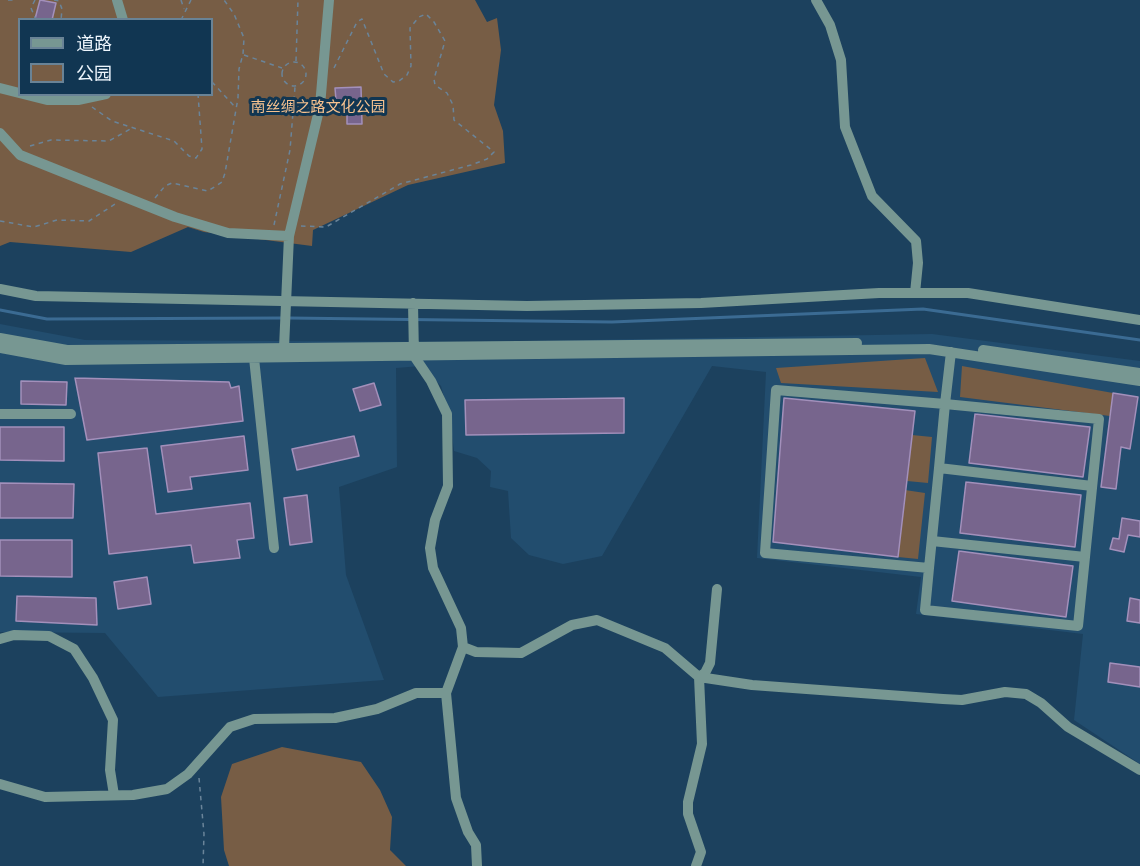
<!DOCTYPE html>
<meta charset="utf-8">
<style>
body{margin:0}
#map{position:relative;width:1140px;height:866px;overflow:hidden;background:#1c415e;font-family:Poppins,"Noto Sans SC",sans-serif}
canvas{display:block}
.legend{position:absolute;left:18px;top:18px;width:195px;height:78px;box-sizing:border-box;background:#113652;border:2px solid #698396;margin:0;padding:8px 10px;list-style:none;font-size:18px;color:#eef6fd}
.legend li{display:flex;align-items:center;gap:12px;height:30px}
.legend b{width:30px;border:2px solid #698396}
</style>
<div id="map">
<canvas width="1140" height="866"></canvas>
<ul class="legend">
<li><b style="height:8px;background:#779792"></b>道路</li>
<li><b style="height:16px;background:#775d45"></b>公园</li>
</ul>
</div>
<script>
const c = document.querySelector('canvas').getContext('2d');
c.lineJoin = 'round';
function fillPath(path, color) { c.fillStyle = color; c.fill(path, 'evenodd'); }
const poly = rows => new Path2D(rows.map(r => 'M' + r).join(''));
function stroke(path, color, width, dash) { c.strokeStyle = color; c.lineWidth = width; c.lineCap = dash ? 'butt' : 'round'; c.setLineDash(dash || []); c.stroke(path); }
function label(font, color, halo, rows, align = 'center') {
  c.font = font + ' Poppins,"Noto Sans SC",sans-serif'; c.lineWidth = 6; c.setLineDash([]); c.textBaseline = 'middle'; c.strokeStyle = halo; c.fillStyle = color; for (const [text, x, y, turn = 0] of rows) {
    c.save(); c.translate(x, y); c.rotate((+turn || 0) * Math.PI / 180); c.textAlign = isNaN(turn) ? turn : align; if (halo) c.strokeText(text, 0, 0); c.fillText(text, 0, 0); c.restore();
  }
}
fillPath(poly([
 [0,324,85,340,472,342,932,334,1140,361,1140,764,1074,720,1083,634,916,614,921,577,757,558,766,372,712,366,602,556,563,564,529,555,511,538,508,491,490,487,491,471,477,458,454,451,450,419,441,386,421,366,396,368,397,467,339,487,346,575,384,680,158,697,105,633,0,632]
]), '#224d6e');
fillPath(poly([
 [0,0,475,0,487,22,497,18,501,50,494,105,503,131,505,163,408,185,313,230,312,246,204,232,188,227,131,252,10,242,0,246],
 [20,20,212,20,212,94,20,94],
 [925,358,938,392,781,383,776,368],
 [962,366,1113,393,1110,416,960,397],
 [912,435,932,437,928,483,907,481],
 [905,490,925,493,918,559,898,557],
 [282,747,361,762,380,790,392,817,390,850,406,866,229,866,224,850,221,797,232,764]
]), '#775d45');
stroke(poly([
 [0,310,47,319,283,318],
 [289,318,612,322,923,309,1140,340]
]), '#3b6b93', 3);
const building = poly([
 [40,0,56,3,52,20,35,19,40,0],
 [361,87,362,124,347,124,347,100,336,100,335,88,361,87],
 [75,378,229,382,231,388,239,386,243,421,87,440,75,378],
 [21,381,67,382,66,405,21,404,21,381],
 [374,383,381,405,360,411,353,389,374,383],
 [1113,393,1138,397,1130,449,1121,447,1116,489,1101,487,1113,393],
 [624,398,624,433,466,435,465,400,624,398],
 [784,398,915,411,898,557,773,542,784,398],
 [975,414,1090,427,1083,477,969,463,975,414],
 [0,427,64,427,64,461,0,460,0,427],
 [244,436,248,470,190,477,192,489,168,492,161,446,244,436],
 [354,436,359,456,297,470,292,449,354,436],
 [147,448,156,514,250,503,254,538,237,540,240,558,194,563,191,545,109,554,98,453,147,448],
 [966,482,1081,495,1075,547,960,533,966,482],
 [0,483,74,484,73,518,0,518,0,483],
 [307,495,312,542,290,545,284,498,307,495],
 [1122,518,1140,521,1140,537,1128,535,1124,552,1110,549,1113,538,1119,539,1122,518],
 [0,540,72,540,72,577,0,576,0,540],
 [959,551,1073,566,1066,617,952,601,959,551],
 [147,577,151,604,118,609,114,582,147,577],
 [17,596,96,598,97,625,16,621,17,596],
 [1130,598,1140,600,1140,623,1127,621,1130,598],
 [1110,663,1140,667,1140,687,1108,682,1110,663]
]);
fillPath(building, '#77658d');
stroke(building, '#a390bb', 1.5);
stroke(poly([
 [8,0,16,0],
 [35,0,31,8,36,20],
 [54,0,59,1,62,9,61,20],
 [181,0,184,9],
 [181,20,191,0],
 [244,55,282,68],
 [296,61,298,0],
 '282 74a12 12 0 1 1 24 0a12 12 0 1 1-24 0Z',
 [212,82,236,108],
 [92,107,112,121,174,141,189,156,196,158,202,149,198,94],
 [30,146,51,140,109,141,132,128],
 [155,198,165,186,172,183,208,191,222,182,225,173,238,98,239,69,243,54,244,38,234,14,224,0],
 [0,221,34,227,57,220,89,221,115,204],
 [274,225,290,150,295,87],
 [301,226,326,227,400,184,471,165,487,159,494,152,454,120,453,105,447,93,435,85,434,79,445,41,434,22,426,14,419,17,410,28,411,66,407,75,399,81,393,82,384,74,362,19,357,22,334,68],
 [199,778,204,834,203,866]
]), '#6a8499', 1.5, [4.5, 4.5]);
stroke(poly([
 [117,0,123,20],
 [816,0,830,25,841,60,845,127,872,196,916,241,918,263,915,293],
 [0,88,47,100,78,100,106,94],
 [0,133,20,155,175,217,228,233,289,236],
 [0,289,36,296,527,306,701,303,879,293,968,293,1140,320],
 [413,303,414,356,431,381,447,414,448,486,435,520,430,548,433,568,461,628,463,647,446,693,456,798,468,832,476,845,477,866],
 [0,338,67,350,857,343],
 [0,348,66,360,929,349,1140,381],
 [284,348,289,236,320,106,329,0],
 [983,350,1140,373],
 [254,358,274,548],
 [0,414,71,414],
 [939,468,1092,486],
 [932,541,1085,557],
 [929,568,765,553,776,390,945,404,1099,419,1078,626,925,610,929,568,939,468,945,404,951,352],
 [0,639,14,635,49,636,74,649,93,678,113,720,110,770,114,795],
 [463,647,476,652,521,653,572,625,597,620,665,648,699,677,752,685,943,699,962,700,1005,692,1026,694,1041,703,1068,727,1140,770],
 [0,784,45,797,133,795,167,789,188,774,230,727,254,719,335,718,377,709,416,693,446,693],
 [696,866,701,852,688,814,688,802,702,744,699,677,705,673,710,663,717,589]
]), '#779792', 10);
label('15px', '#f7c28f', '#113652', [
 ["南丝绸之路文化公园",318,108]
]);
</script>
